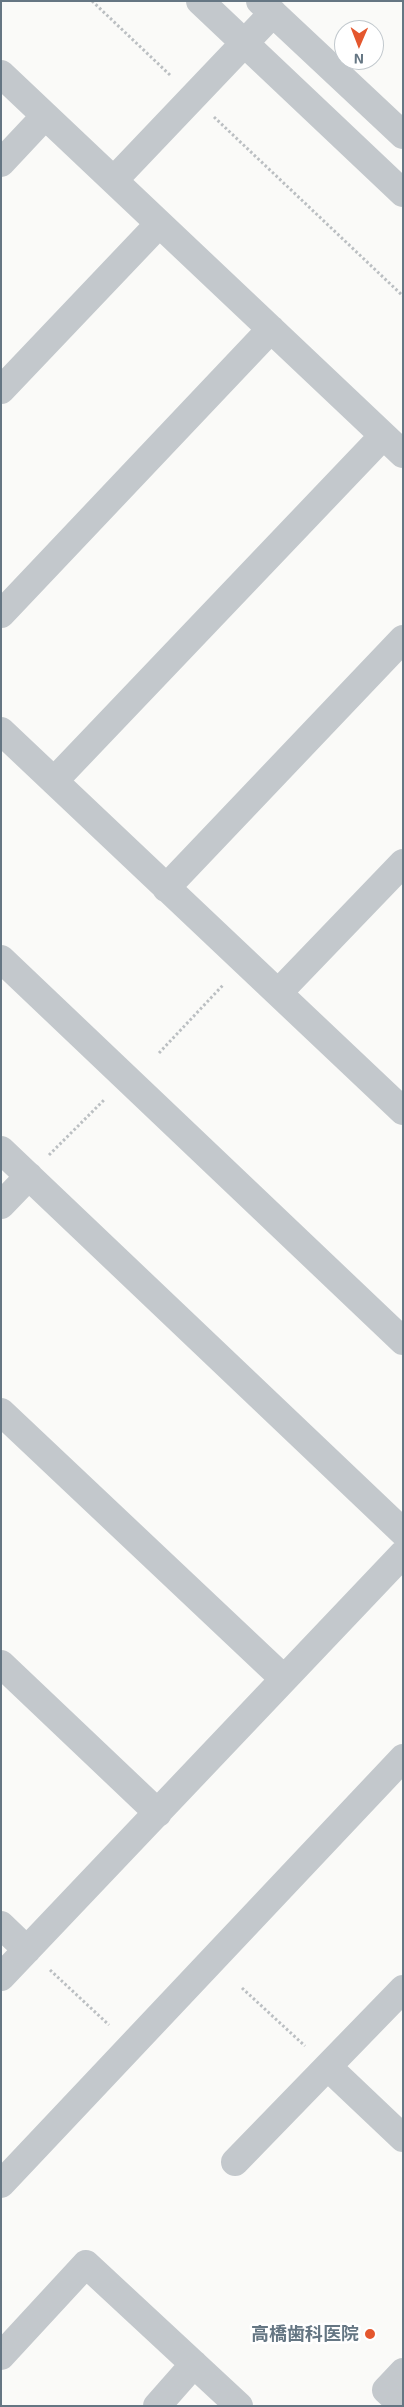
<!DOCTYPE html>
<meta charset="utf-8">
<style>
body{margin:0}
#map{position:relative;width:404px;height:2407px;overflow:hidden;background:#fafaf8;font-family:"Exo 2",sans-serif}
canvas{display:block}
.frame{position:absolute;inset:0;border:2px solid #657683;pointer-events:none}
.north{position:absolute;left:334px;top:20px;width:50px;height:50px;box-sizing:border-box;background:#fff;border:1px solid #c1c8cd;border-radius:50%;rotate:181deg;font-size:14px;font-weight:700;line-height:20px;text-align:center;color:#657683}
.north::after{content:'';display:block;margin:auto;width:18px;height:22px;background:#e4572e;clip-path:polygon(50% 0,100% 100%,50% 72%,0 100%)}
</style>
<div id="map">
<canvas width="404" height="2407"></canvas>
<div class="frame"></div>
<div class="north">N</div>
</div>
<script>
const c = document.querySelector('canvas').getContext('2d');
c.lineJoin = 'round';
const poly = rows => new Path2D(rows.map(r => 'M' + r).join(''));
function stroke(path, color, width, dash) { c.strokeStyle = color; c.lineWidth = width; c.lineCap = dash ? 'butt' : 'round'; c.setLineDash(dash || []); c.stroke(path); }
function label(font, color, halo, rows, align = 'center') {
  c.font = font + ' "Exo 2","Noto Sans JP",sans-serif'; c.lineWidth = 5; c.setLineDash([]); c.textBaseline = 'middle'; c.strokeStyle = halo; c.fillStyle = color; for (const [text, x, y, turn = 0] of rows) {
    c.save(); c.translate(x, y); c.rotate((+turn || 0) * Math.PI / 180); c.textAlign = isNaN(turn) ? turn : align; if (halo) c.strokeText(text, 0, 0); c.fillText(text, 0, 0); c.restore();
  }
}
stroke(poly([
 [92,1,170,75],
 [214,117,403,296],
 [159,1053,224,984],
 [49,1155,105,1099],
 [50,1970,109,2025],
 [242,1988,305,2046]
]), '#bbbfc2', 3, [2.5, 2.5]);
stroke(poly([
 [200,1,403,193],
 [260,1,403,135],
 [1,74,403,454],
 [1,163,45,116],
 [114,180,273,13],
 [1,390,159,224],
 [1,614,271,329],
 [1,731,403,1111],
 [54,781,383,436],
 [166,888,403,639],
 [1,959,403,1341],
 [278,993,403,863],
 [1,1150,403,1532],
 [1,1205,29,1176],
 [1,1412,284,1679],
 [1,1664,158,1813],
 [1,1925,27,1950],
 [1,1977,403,1554],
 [328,2067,403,2138],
 [235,2162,403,1989],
 [1,2184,403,1758],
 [1,2356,86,2264,239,2406],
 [403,2372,386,2390,403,2406],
 [157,2406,194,2364]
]), '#c3c8cc', 28);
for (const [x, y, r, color] of [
 [370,2334,6,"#e4572e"]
]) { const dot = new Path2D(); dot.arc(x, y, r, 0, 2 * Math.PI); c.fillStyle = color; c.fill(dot); stroke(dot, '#fff', 2); }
label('bold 18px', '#657683', '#fff', [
 ["高橋歯科医院",359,2334]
], 'right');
</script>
